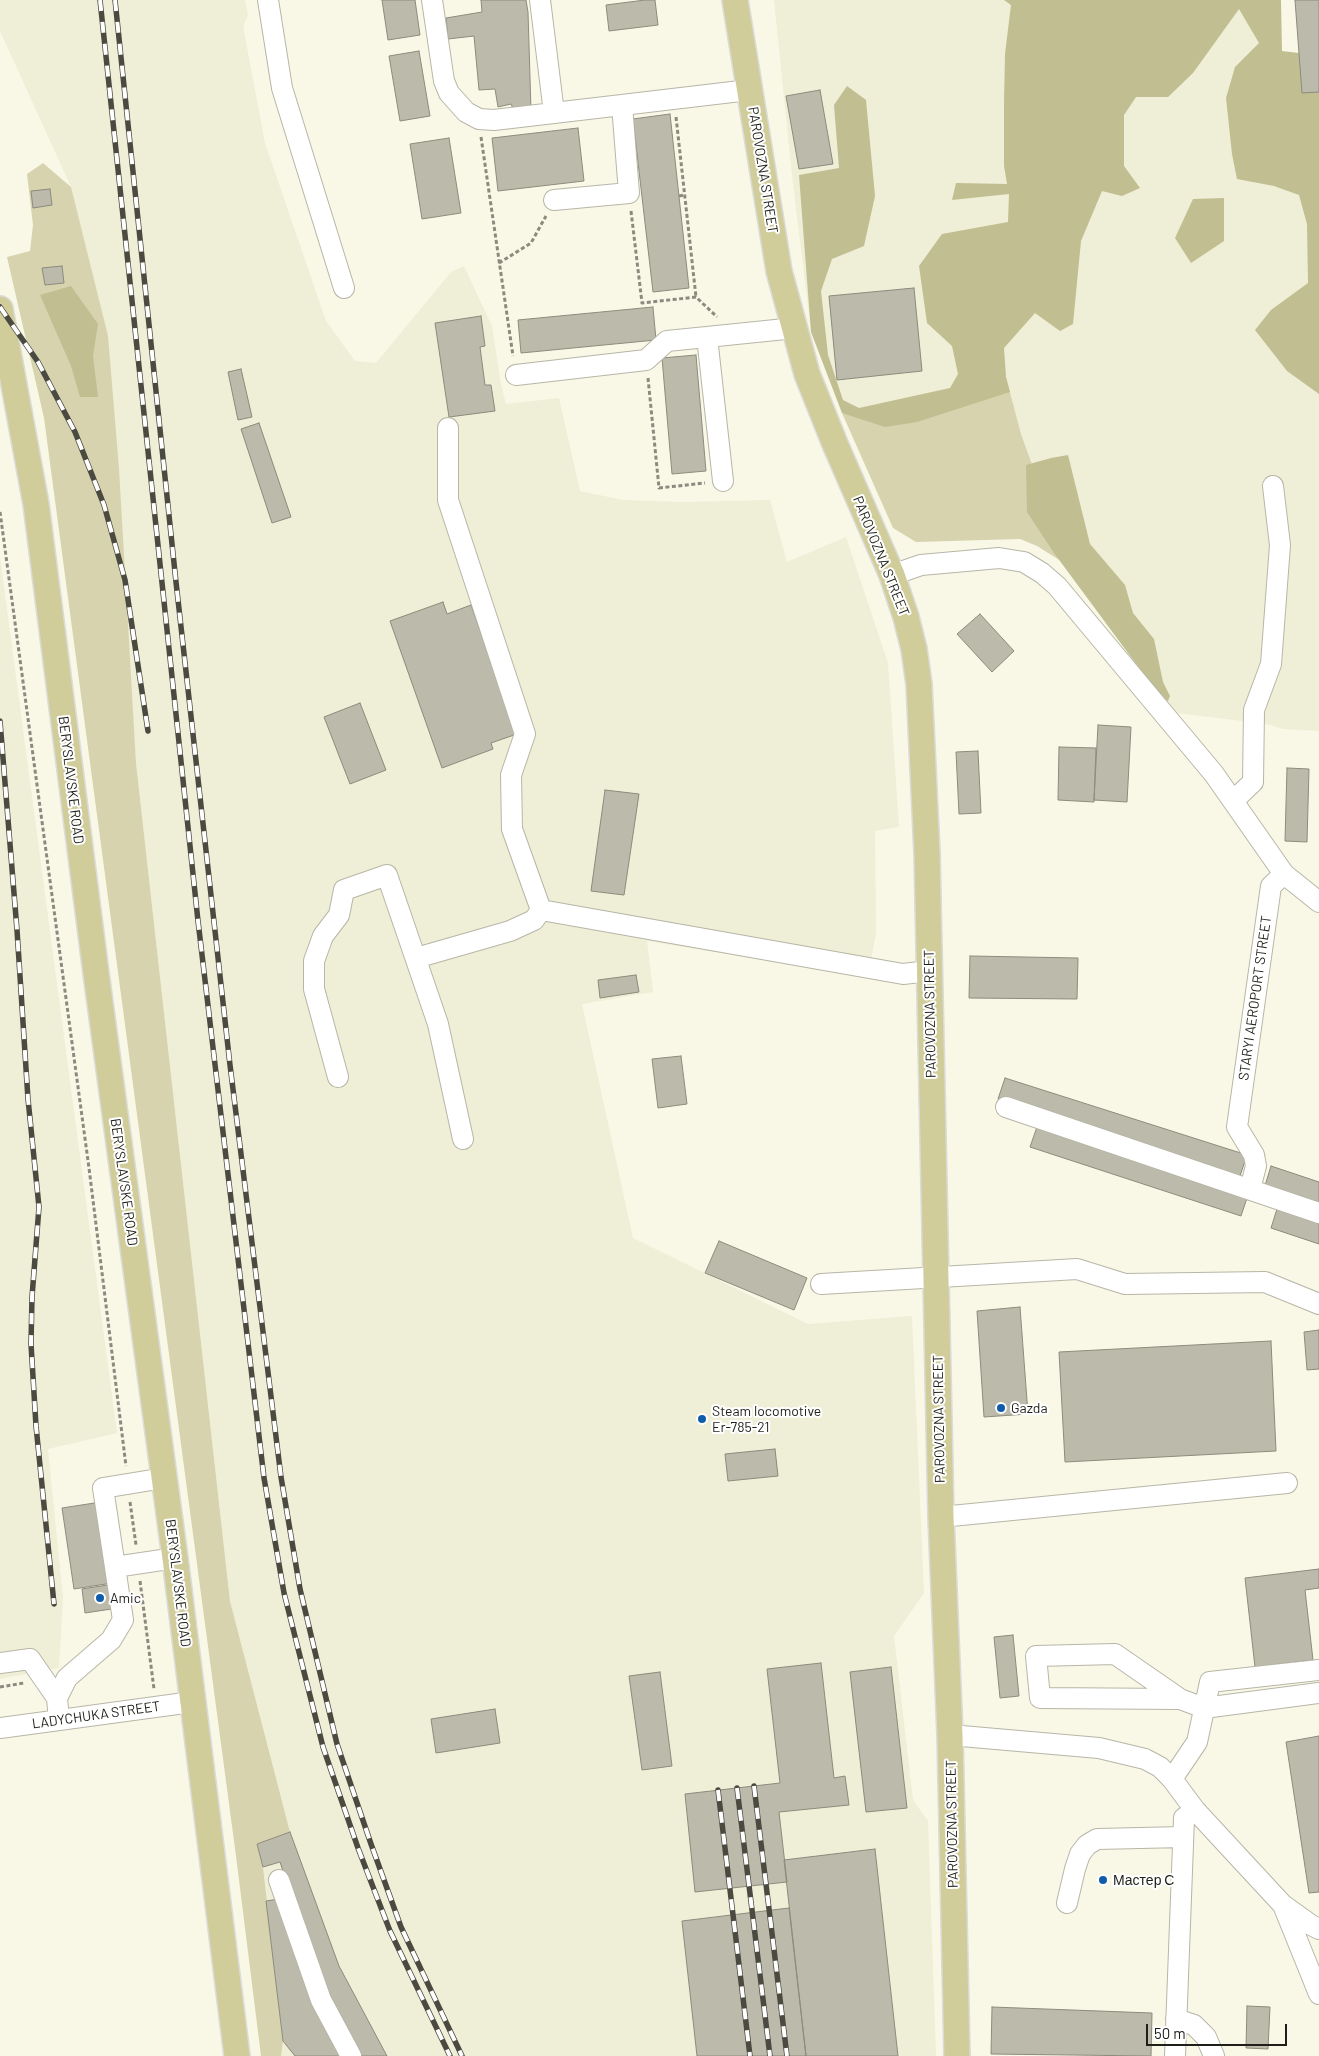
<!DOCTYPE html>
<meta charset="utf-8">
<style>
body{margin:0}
#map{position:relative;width:1319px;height:2056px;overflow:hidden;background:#f9f8e7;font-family:Barlow,sans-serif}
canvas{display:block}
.scale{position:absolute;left:1146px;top:2024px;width:141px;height:22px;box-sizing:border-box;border:2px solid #1f1f19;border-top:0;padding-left:6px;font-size:15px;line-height:18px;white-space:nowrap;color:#1f1f19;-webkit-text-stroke:4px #fff;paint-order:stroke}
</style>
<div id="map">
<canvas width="1319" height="2056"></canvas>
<div class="scale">50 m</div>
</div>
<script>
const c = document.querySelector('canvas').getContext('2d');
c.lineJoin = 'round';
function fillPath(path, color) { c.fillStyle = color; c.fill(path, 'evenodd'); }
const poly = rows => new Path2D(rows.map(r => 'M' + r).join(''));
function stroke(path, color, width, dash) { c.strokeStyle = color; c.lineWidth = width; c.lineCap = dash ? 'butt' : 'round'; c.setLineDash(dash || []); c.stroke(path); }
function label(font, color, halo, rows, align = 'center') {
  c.font = font + ' Barlow,sans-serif'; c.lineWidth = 4; c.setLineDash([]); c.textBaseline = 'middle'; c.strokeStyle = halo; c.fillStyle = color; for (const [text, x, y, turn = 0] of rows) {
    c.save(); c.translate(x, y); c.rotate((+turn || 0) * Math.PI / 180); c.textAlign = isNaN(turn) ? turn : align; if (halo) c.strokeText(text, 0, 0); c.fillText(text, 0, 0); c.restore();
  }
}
fillPath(poly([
 [0,0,245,0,248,15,243,26,265,143,326,321,355,361,376,363,451,272,464,266,492,326,501,384,506,404,559,398,580,491,623,500,683,502,770,500,787,562,846,537,888,663,899,827,875,831,876,933,868,977,647,941,653,992,582,1004,633,1238,808,1324,912,1316,924,1593,894,1636,913,1800,928,1821,936,2056,281,2056,283,2041,263,1867,257,1844,290,1832,230,1601,136,763,113,408,71,187,0,31],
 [774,0,1281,0,1281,52,1319,165,1319,731,1283,729,1267,724,1176,713,1069,566,1021,434,1006,377,878,418,842,413,811,332,792,175],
 [0,557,117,1433,48,1449,63,1598,59,1668,0,1679]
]), '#efeed6');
fillPath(poly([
 [43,163,71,187,108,336,119,469,136,763,230,1601,290,1832,257,1844,263,1867,283,2041,281,2056,261,2056,236,1856,44,418,7,257,30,251,33,225,27,174],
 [1006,377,1021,434,1069,566,1037,546,1020,539,916,542,893,528,842,413,878,418]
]), '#d6d3ae');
fillPath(poly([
 [1004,0,1281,0,1282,51,1299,53,1319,92,1319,394,1287,371,1255,330,1271,310,1308,283,1307,224,1299,195,1274,186,1237,179,1232,154,1226,98,1235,67,1259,43,1239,9,1193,73,1168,97,1136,97,1124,115,1124,166,1140,188,1122,196,1102,191,1081,241,1073,324,1060,331,1035,313,1004,348,1006,377,1010,392,917,422,885,427,842,413,811,332,799,175,839,168,834,105,847,86,866,100,875,196,864,246,832,259,821,291,828,355,843,400,859,408,950,388,958,374,952,346,927,323,919,266,942,234,1008,222,1009,194,952,200,956,183,1007,184,1004,166,1004,102,1005,54,1011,5],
 [1224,198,1224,241,1191,263,1175,238,1193,199],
 [71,286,98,324,93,356,98,397,80,397,71,366,40,295],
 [1068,455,1090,544,1125,585,1133,613,1154,639,1163,682,1170,696,1168,701,1159,695,1054,553,1027,512,1026,465,1051,458]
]), '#c1be92');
const building = poly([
 [382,0,415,0,420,35,388,40,382,0],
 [481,0,526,0,528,12,531,111,515,113,511,104,498,107,495,89,479,90,474,36,448,39,446,18,482,12,481,0],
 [645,0,655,0,658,25,609,31,606,5,645,0],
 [1295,0,1319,0,1319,92,1302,93,1295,0],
 [419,51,430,116,400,121,389,56,419,51],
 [820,90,833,164,799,169,786,96,820,90],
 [670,114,689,288,653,292,633,119,670,114],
 [578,128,584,181,498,191,492,138,578,128],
 [449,138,461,213,422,219,410,144,449,138],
 [50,189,52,205,33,208,31,191,50,189],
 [62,266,64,283,45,285,42,268,62,266],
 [914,288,922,371,837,380,829,296,914,288],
 [653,307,656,340,521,353,518,320,653,307],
 [481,316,485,346,480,347,485,385,491,385,495,411,449,417,435,323,481,316],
 [696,355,706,471,672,474,662,358,696,355],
 [241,369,252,417,238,420,228,372,241,369],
 [259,423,291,517,272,523,241,429,259,423],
 [443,602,447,614,471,605,517,734,491,743,493,749,442,768,390,621,443,602],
 [980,614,1014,651,992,672,957,634,980,614],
 [360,703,386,770,350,784,324,717,360,703],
 [1098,725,1131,727,1127,802,1094,800,1098,725],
 [1059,747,1096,748,1094,802,1058,800,1059,747],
 [978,751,981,813,959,814,956,752,978,751],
 [1287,768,1309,769,1307,842,1285,841,1287,768],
 [605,790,639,794,624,895,591,891,605,790],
 [970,956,1078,958,1077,999,969,998,970,956],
 [636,975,639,992,600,998,598,980,636,975],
 [681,1056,687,1104,658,1108,652,1059,681,1056],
 [1005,1078,1247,1155,1240,1176,998,1099,1005,1078],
 [1037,1127,1248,1195,1241,1216,1030,1147,1037,1127],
 [1271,1166,1319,1182,1319,1207,1264,1189,1271,1166],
 [1277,1209,1319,1223,1319,1244,1271,1228,1277,1209],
 [719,1241,807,1278,794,1310,705,1273,719,1241],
 [1020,1307,1028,1414,984,1417,977,1311,1020,1307],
 [1319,1330,1319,1369,1307,1370,1304,1332,1319,1330],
 [1271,1341,1276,1451,1065,1462,1059,1352,1271,1341],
 [775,1449,778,1476,728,1481,725,1454,775,1449],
 [101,1502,112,1583,74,1589,62,1508,101,1502],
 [1319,1569,1319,1588,1305,1590,1313,1660,1255,1667,1245,1578,1319,1569],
 [114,1584,118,1608,85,1613,82,1589,114,1584],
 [1013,1635,1019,1696,1000,1698,994,1637,1013,1635],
 [821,1663,834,1778,845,1776,849,1805,779,1812,787,1882,695,1892,685,1794,780,1783,767,1669,821,1663],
 [891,1667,907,1808,866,1812,850,1672,891,1667],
 [660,1672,672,1766,642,1770,629,1676,660,1672],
 [495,1709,500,1743,436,1753,431,1719,495,1709],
 [1319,1736,1319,1892,1309,1893,1286,1742,1319,1736],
 [290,1832,339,1966,387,2056,360,2056,318,1975,280,1862,263,1867,257,1844,290,1832],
 [875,1849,898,2056,806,2056,784,1860,875,1849],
 [279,1899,342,2056,295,2056,283,2041,266,1901,279,1899],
 [789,1908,806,2056,697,2056,682,1921,789,1908],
 [1247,2006,1270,2007,1268,2049,1246,2048,1247,2006],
 [992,2007,1152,2013,1151,2056,991,2054,992,2007]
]);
fillPath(building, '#bcbbab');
stroke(building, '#8c8b7c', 1);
const minor = poly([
 [268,0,282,88,344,288],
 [432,0,444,81,449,93,466,112,479,119,494,120,622,105],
 [540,0,554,113],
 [554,200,629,193,622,105,749,90],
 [516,375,646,360,667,341,707,337],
 [448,428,448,500,525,734,511,775,512,829,541,910],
 [723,481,707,337,795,328],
 [892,575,921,565,999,558,1024,562,1042,573,1057,586,1214,774,1284,874,1319,902],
 [1233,801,1253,782,1254,710,1271,664,1280,545,1273,486],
 [416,958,510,931,534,920,541,910,903,974,929,971],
 [338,1077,314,989,314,961,323,936,339,915,344,890,387,875,438,1024,463,1139],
 [1006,1107,1319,1213],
 [1250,1189,1256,1166,1254,1155,1237,1127,1271,886,1284,874],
 [821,1284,1077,1269,1125,1284,1265,1282,1319,1304],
 [941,1517,1287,1483],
 [115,1567,175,1558],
 [0,1663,30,1659,57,1698],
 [1180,1699,1040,1698,1036,1656,1115,1654,1180,1699,1204,1708,1319,1693],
 [59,1720,57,1698,67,1678,111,1640,123,1620,103,1488,164,1478],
 [0,1728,192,1702],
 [950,1735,1099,1748,1145,1759,1160,1767,1172,1779,1195,1810,1283,1905,1311,1925,1319,1929],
 [1172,1779,1197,1742,1210,1682,1319,1670],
 [279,1880,321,2000,351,2056],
 [1067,1903,1075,1869,1080,1854,1087,1845,1097,1839,1183,1837],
 [1283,1905,1319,1994],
 [1176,2019,1194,2025,1206,2037,1214,2056],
 [1175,2056,1184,1818,1195,1810]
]);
const major = poly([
 [735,0,779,271,807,374,835,444,892,575,906,617,914,649,919,684,927,853,941,1517,950,1735,957,2056],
 [0,309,36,504,96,973,175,1558,237,2056]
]);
stroke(minor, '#b7b6a7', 22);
stroke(major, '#dbdbda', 28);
stroke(poly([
 [676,117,696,297],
 [481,137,513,356],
 [679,196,685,195],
 [631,211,642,303,696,297,717,317],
 [499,263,531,243,546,216],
 [648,378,659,488,705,483],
 [0,512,89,1168,126,1466],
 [130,1502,136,1545],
 [140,1581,154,1689],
 [0,1687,24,1683]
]), '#8b8a7f', 3, [4, 2.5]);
stroke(minor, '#fff', 20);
stroke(major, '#d1cd9b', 25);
const rail = poly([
 [100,0,198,921,264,1478,284,1593,323,1747,358,1848,390,1931,450,2056],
 [115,0,176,582,230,1065,281,1477,300,1589,337,1744,371,1844,401,1927,462,2056],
 [0,307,38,362,75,432,104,505,125,580,148,731],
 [0,721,17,930,28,1099,39,1207,32,1297,31,1344,36,1426,54,1604],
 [754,1786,787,2056],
 [737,1788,770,2056],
 [718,1790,750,2056]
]);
stroke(rail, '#4a4a41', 5.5);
stroke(rail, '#fff', 4, [11]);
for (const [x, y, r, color] of [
 [1001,1408,5,"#0f5cab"],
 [702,1419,5,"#0f5cab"],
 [100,1598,5,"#0f5cab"],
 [1103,1880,5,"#0f5cab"]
]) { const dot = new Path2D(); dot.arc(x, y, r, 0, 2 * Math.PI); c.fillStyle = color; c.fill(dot); stroke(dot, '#fff', 2); }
label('14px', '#1f1f19', '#fff', [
 ["PAROVOZNA STREET",763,170,81],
 ["PAROVOZNA STREET",881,556,68],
 ["BERYSLAVSKE ROAD",71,780,83],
 ["STARYI AEROPORT STREET",1255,998,-82],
 ["PAROVOZNA STREET",930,1014,-91],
 ["BERYSLAVSKE ROAD",124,1182,82],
 ["PAROVOZNA STREET",939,1419,-91],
 ["BERYSLAVSKE ROAD",178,1583,83],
 ["LADYCHUKA STREET",96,1715,-8],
 ["PAROVOZNA STREET",952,1824,-91]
]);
label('14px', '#1f1f19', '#fff', [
 ["Gazda",1011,1408],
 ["Steam locomotive",712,1411],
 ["Er-785-21",712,1427],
 ["Amic",110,1598],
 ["Мастер С",1113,1880]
], 'left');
</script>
